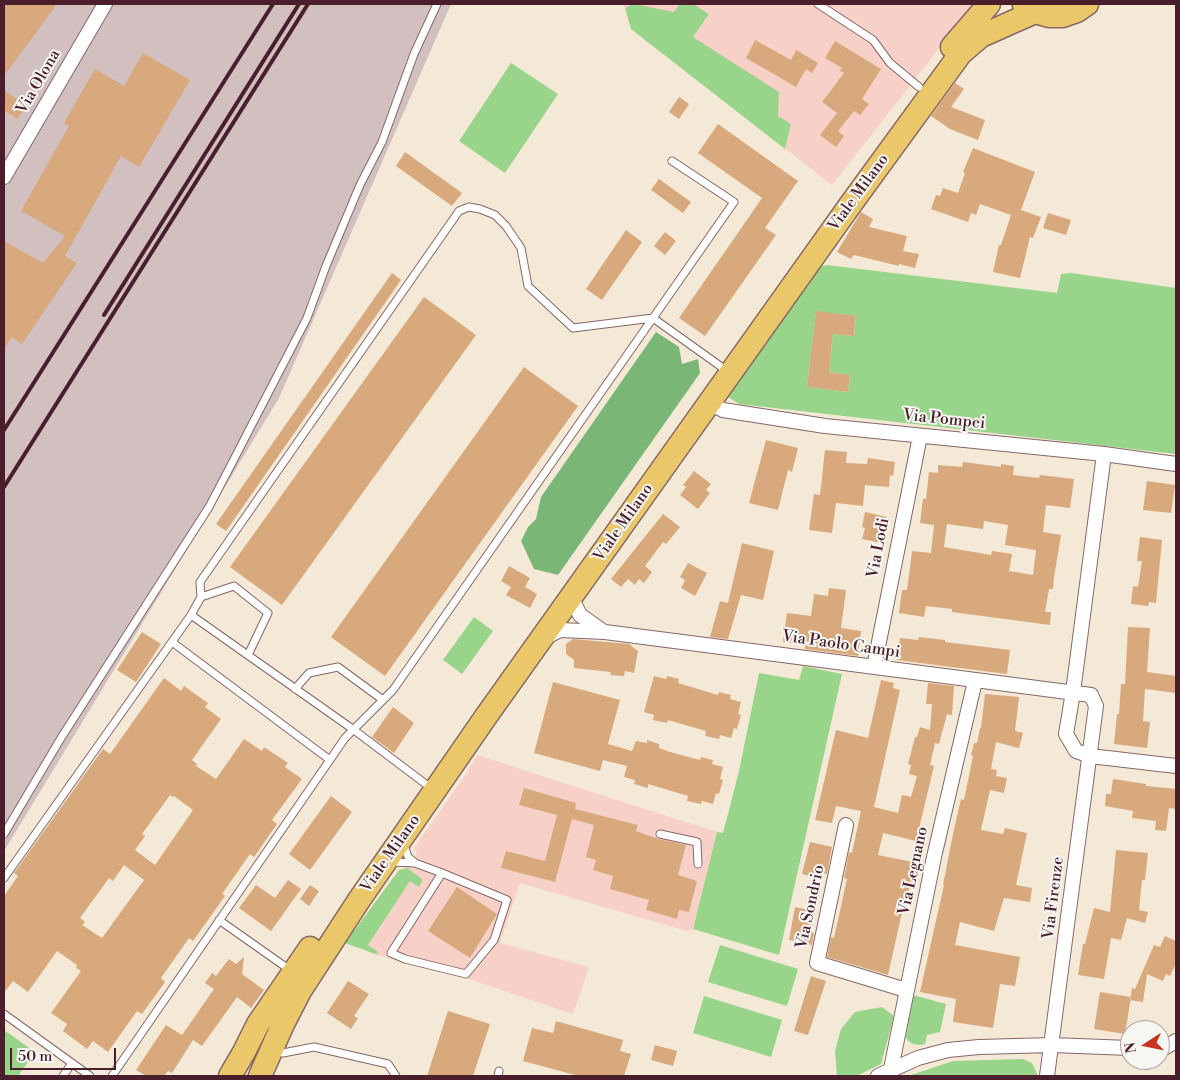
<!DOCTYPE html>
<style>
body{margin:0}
#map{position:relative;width:1180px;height:1080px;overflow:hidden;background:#f4e9d7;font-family:"Libre Bodoni",serif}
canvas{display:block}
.frame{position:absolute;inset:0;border:5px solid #4a1f2b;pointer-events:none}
.north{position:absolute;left:1120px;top:1020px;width:50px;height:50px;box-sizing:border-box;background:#f6f6f2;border:1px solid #b1a0a2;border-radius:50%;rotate:259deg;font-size:14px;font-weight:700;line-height:20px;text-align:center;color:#4a1f2b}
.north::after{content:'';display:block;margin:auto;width:18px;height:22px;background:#c8321e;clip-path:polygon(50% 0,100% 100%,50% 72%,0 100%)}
.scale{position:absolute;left:10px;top:1048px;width:106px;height:22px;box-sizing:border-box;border:2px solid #4a1f2b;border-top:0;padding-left:6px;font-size:15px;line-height:18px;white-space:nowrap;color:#4a1f2b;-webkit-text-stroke:4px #f6f6f2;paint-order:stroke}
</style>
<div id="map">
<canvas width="1180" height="1080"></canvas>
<div class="frame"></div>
<div class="north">N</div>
<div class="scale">50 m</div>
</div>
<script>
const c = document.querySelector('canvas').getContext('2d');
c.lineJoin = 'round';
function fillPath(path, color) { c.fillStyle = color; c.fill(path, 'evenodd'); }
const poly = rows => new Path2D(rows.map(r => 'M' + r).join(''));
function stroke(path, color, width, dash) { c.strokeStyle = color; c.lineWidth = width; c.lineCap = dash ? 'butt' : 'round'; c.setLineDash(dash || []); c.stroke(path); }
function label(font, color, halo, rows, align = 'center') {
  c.font = font + ' "Libre Bodoni",serif'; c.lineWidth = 4; c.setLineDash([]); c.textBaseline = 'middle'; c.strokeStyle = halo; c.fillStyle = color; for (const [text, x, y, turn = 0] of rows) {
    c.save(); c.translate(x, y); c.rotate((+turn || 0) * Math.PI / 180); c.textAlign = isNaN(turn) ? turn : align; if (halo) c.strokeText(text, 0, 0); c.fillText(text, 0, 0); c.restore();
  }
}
fillPath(poly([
 [624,4,974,4,832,185,631,29],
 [477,755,717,832,693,929,687,931,520,883,500,943,589,967,573,1014,472,980,378,955,377,951,368,945,410,881,421,878,407,868,417,854,414,848,468,771]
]), '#f7d1c7');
fillPath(poly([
 [4,4,451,4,279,398,4,851]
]), '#d2bfc0');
fillPath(poly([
 [634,4,674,12,680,4,693,4,709,14,693,37,779,92,778,116,791,124,785,149,631,29,625,8],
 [511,63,558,94,505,173,459,141],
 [827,265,1057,293,1061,274,1071,273,1176,288,1176,454,739,404,727,396,817,267],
 [816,312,856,317,854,336,833,334,829,372,850,375,848,392,807,387],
 [474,617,493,631,462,674,443,660],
 [803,666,842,674,779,955,693,929,717,832,723,833,739,771,759,673,799,680],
 [407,868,421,878,422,882,419,887,410,881,368,945,377,951,378,955,345,943,399,870],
 [720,945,798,969,787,1006,708,982],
 [913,995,946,1004,940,1032,927,1035,925,1044,920,1045,913,1044,908,1041,906,1037],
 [704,996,782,1020,771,1057,693,1033],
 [882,1007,894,1016,881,1064,856,1076,837,1076,835,1051,841,1029,855,1012],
 [4,1030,35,1052,18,1076,4,1076],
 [1023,1059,1032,1063,1038,1076,908,1076,953,1061]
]), '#98d58a');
fillPath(poly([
 [656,332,679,347,682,364,698,359,700,373,558,575,534,569,521,541,528,527,536,519,541,497]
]), '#7ab676');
fillPath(poly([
 [4,4,57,4,4,76],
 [755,40,791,60,796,50,818,63,812,73,806,69,796,87,746,58],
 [835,41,881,69,862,99,869,104,860,115,854,111,838,131,844,136,836,147,820,135,837,113,822,102,844,73,840,71,842,68,825,58],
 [143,53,190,80,139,167,121,156,65,256,77,263,22,344,11,337,4,351,4,241,43,263,65,236,21,211,69,126,64,123,95,69,124,86],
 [955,83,964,89,951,107,985,120,978,140,950,129,931,116],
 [4,90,26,106,17,119,4,110],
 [679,97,689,104,679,119,669,112],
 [718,124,798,181,765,228,776,235,705,336,679,318,762,198,698,153],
 [973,148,1035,172,1021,210,1041,217,1033,238,1030,237,1020,278,993,272,999,245,1001,245,1011,215,980,204,976,215,971,213,968,222,931,209,936,195,940,196,943,188,958,193,965,173,963,172],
 [405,152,462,193,452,206,396,166],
 [659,179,691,202,683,213,651,190],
 [861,212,873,219,869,227,907,236,903,251,919,254,915,268,899,264,899,266,854,255,851,259,837,252],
 [1048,213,1071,220,1066,235,1043,228],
 [626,230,642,242,602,300,586,289],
 [665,232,676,241,665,255,654,246],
 [392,273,401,280,226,531,216,524],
 [424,297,476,335,282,605,230,567],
 [816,311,856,316,854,336,833,334,829,372,850,375,848,392,807,387],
 [524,367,578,406,385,676,331,637],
 [766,440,798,448,792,472,788,470,778,510,749,503],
 [825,450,847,452,846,463,867,464,868,458,895,462,893,476,890,475,889,487,865,485,863,506,836,503,832,533,809,530,814,494,820,495],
 [963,462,1001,467,1001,464,1014,466,1013,475,1039,478,1040,475,1074,479,1070,508,1046,505,1043,532,1061,535,1054,577,1053,589,1049,589,1045,612,1051,612,1050,625,952,612,952,609,926,606,924,617,899,613,902,590,907,590,912,551,931,553,934,525,920,523,923,499,926,499,929,472,938,473,938,465,962,467],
 [984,521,1008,525,1005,545,1036,550,1033,575,1009,571,1012,554,992,551,991,555,944,547,947,524,983,529],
 [694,471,711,484,706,490,710,493,698,509,680,495,686,487,683,485],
 [1147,481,1175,485,1171,513,1143,510],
 [865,512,887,517,881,543,862,539,865,528,862,527],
 [663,514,680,527,666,544,663,542,645,566,652,572,644,583,639,579,635,585,628,579,621,587,611,579],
 [1140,537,1162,540,1156,603,1149,602,1148,606,1131,604,1133,586,1138,587,1142,561,1137,561],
 [742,543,774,551,763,600,741,595,728,639,710,637,720,601,728,603],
 [688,563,707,573,695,596,681,588,685,580,680,577],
 [509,566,530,578,525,587,537,594,530,608,506,595,511,587,501,581],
 [829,588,846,590,841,628,861,631,858,656,805,649,805,645,783,642,787,613,811,616,814,594,828,596],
 [1128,627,1150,628,1147,672,1176,676,1176,693,1145,689,1143,721,1150,722,1147,748,1114,744,1117,714,1119,714,1121,684,1125,684],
 [142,632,161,644,136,682,117,670],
 [919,637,945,640,945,642,1010,650,1007,674,897,660,900,638,918,640],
 [573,639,629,644,638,651,634,673,625,671,624,676,610,675,611,672,574,668,574,660,566,654,566,644],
 [654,676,666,679,667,676,679,679,678,683,718,695,719,692,731,695,730,699,741,702,738,714,741,715,737,729,734,728,731,738,720,735,719,739,705,736,706,731,668,720,667,723,653,720,654,715,644,712],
 [164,678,181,691,184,686,208,703,205,707,221,719,192,760,197,764,196,766,216,779,244,739,262,751,264,747,288,763,285,767,302,779,272,820,277,824,254,857,250,854,222,894,225,896,193,941,189,938,161,978,165,982,142,1014,137,1011,108,1052,93,1041,87,1049,63,1031,67,1024,51,1013,81,971,76,968,77,965,57,951,28,992,13,981,4,993,4,896,18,876,14,873,103,749,110,754],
 [170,795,173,797,174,796,193,810,155,865,135,850,145,836,142,834],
 [124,865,144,880,102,938,82,925,85,922,80,918,109,878,113,881],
 [881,680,894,683,893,688,900,690,874,807,898,813,902,795,911,797,917,776,909,774,911,765,908,764,915,737,917,737,920,727,930,730,932,704,926,704,928,683,954,686,952,715,947,714,939,744,935,743,930,765,934,766,916,841,883,833,878,855,918,863,914,882,911,881,905,909,903,908,888,975,827,957,831,937,834,938,847,879,844,878,849,852,852,853,861,811,836,806,832,823,815,820,836,730,868,738],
 [553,682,620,700,608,744,632,751,636,741,647,743,647,740,659,744,659,748,670,752,700,760,701,757,713,760,712,764,723,767,720,779,723,780,719,794,716,793,713,804,702,801,701,804,687,801,688,796,648,784,648,788,634,784,635,780,624,777,627,766,603,760,600,771,534,753],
 [985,694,1019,697,1015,731,1023,733,1019,748,996,742,991,769,997,770,996,776,1007,778,1004,793,990,790,981,830,1003,834,1005,828,1027,833,1016,885,1032,888,1030,902,1004,898,994,931,960,922,955,945,1020,957,1015,986,1000,984,993,1028,953,1022,956,999,920,992,944,885,943,885,953,834,961,799,964,800,973,756,971,755,974,743,977,743,980,728,981,728],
 [393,707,414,723,394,753,372,737],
 [1113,779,1146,784,1146,786,1176,789,1176,809,1169,808,1166,831,1155,830,1156,821,1132,818,1133,811,1105,806,1106,794,1111,794],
 [524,788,576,803,575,809,638,825,636,831,659,839,686,845,678,875,697,881,689,912,679,910,677,919,646,910,649,900,610,889,613,876,593,870,596,860,586,857,594,825,572,819,555,882,501,868,506,851,545,861,557,815,519,805],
 [331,796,352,812,310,870,289,854],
 [810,842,832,847,827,874,820,872,818,878,802,874],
 [1116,850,1148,853,1145,880,1142,880,1139,910,1148,912,1145,923,1127,918,1121,940,1111,938,1104,979,1078,975,1083,944,1085,944,1094,908,1110,912],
 [288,880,301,889,271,931,239,908,256,885,275,898],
 [310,885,319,891,309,906,300,899],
 [457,887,497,914,470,958,428,931],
 [795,907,815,911,811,932,814,933,812,945,789,940],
 [1165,936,1176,941,1176,963,1170,976,1166,974,1163,981,1147,974,1143,1002,1130,1000,1132,988,1135,989,1154,945,1160,947],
 [244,957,242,974,264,990,251,1008,237,997,202,1046,193,1040,172,1073,168,1071,164,1076,146,1076,136,1070,166,1025,182,1035,214,989,205,983,212,973,216,976,229,959,236,964],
 [811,976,826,981,808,1035,794,1031],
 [348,981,369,994,354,1016,358,1018,351,1029,327,1013],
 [1100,992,1131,997,1125,1034,1094,1029],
 [448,1011,490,1024,473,1076,427,1076],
 [556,1021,623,1040,620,1051,631,1054,624,1076,579,1076,523,1061,532,1028,553,1033],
 [655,1045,677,1051,673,1066,651,1060]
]), '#d7a97d');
const service = poly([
 [818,4,873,40,890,63,919,87],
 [201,597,234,586,268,613,248,655],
 [191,615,354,730,427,785],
 [172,642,330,760],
 [295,689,309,673,338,667,383,700],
 [4,834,61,738,209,507,231,465,307,318,326,266,360,185,382,142,414,54,437,4],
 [660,834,697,842,698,864],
 [403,842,408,857,415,863],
 [392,862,415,863,442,873,507,900,494,940,466,974,405,959,391,953,442,873],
 [4,878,191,615,201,597,200,582,459,211,469,207,480,209,495,215,506,226,521,248,528,286,573,328,653,318,723,368],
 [219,920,290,970],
 [4,1014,90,1076],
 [275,1051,283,1053,314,1047,388,1064,396,1076],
 [63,1076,72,1063],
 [112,1076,345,738,393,690,734,202,672,161],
 [498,1076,499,1071]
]);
const minor = poly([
 [4,177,105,4],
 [709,403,723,410,825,426,1104,454,1176,464],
 [1104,454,1073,692,1066,734,1076,751,1090,756,1176,766],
 [573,595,575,605,580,615,604,632],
 [546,637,560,630,605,632,1091,695,1096,706,1047,1076],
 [874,667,920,436],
 [846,825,817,963,906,990],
 [1160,1048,1164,1048,1176,1041],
 [891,1069,934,857,975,681],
 [878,1076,918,1058,948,1050,979,1047,1052,1045,1130,1048]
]);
const primary = poly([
 [1024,5,1035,12,1049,16,1063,16,1077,11,1087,4],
 [952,47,989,4],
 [230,1076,244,1052,258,1024,310,948],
 [260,1076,283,1024,300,991,359,900,487,715,853,201,961,53,981,36,1035,12]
]);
stroke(service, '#866667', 9);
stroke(minor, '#866667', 16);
stroke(primary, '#866667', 25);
stroke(service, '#fff', 7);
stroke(minor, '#fff', 14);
stroke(primary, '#eac769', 22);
stroke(poly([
 [104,315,299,4],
 [4,430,273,4],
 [4,487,308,4]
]), '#4a1f2b', 4);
label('16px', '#4a1f2b', '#f6f6f2', [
 ["Via Olona",39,82,-60],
 ["Viale Milano",859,193,-54],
 ["Via Pompei",944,420,6],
 ["Viale Milano",624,523,-55],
 ["Via Lodi",879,548,-79],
 ["Via Paolo Campi",841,645,8],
 ["Viale Milano",391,854,-55],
 ["Via Legnano",914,871,-78],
 ["Via Firenze",1054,898,-83],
 ["Via Sondrio",811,907,-78]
]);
</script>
